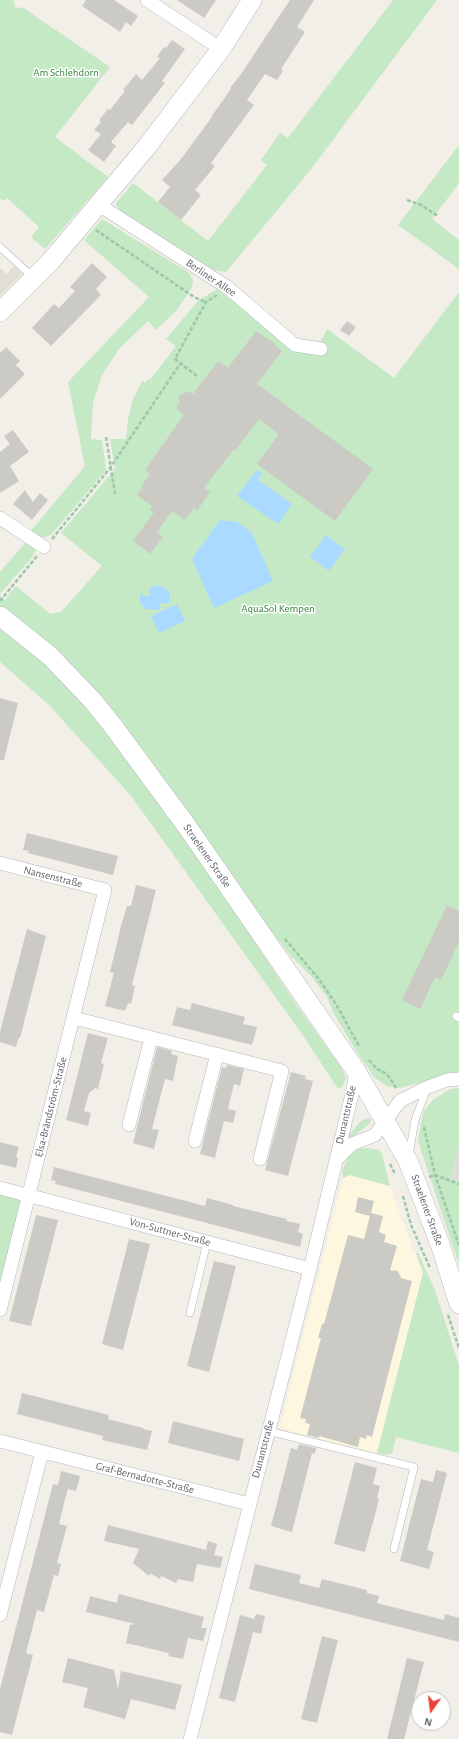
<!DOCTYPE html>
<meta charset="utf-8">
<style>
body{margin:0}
#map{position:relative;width:459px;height:1739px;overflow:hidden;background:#f1efe8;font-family:"Alegreya Sans",sans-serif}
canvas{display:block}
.north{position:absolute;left:411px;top:1691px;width:40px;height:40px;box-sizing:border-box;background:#fff;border:1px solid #bfc1c3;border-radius:50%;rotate:194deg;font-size:11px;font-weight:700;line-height:16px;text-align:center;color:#5f6368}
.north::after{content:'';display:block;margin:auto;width:14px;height:18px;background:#ea4335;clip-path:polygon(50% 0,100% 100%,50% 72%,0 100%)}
</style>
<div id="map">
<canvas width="459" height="1739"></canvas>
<div class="north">N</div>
</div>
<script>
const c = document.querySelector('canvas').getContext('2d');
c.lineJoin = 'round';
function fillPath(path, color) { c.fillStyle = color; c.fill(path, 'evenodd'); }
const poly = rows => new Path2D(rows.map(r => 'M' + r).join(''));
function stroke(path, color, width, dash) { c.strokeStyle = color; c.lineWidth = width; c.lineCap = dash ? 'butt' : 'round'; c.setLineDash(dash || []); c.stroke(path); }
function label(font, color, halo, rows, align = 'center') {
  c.font = font + ' "Alegreya Sans",sans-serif'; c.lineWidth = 3; c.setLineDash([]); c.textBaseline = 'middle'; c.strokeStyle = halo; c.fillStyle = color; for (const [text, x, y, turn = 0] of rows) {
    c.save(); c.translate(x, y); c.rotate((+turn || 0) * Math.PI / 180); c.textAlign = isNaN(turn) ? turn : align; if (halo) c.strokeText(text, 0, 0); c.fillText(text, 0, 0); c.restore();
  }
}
fillPath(poly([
 [349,1175,390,1186,411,1244,410,1246,413,1254,416,1253,423,1273,377,1453,290,1431,283,1429,281,1424,343,1178]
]), '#fef7e0');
fillPath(poly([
 [459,1148,459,1181,450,1179]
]), '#e0deda');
fillPath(poly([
 [14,266,22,274,0,296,0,268,7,274]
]), '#e1ded6');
fillPath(poly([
 [0,0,13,0,16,9,22,7,110,67,55,137,108,177,45,249,31,237,39,227,7,198,3,201,0,198],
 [393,0,437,0,312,168,226,272,213,270,119,211,116,203,133,183,208,241,267,165,261,160,280,133,288,138],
 [459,145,459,183,432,219,459,240,459,269,398,225],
 [102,219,188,272,193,280,192,288,176,311,156,330,148,321,119,349,102,375,93,403,91,439,102,440,106,470,51,535,40,539,30,532,85,466,68,382,149,297,84,240],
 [217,289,298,350,320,343,327,329,394,378,459,292,459,1073,399,1088,388,1087,375,1078,358,1054,334,1014,327,997,312,977,290,955,255,910,146,757,0,608,0,596,5,600,16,586,50,614,61,612,102,566,61,533,115,469,110,439,126,439,128,419,133,399,142,381,145,383,148,379,150,380,176,346,166,339,198,301],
 [27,541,36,548,33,556,0,594,0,572],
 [0,625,62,679,107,731,198,856,298,1007,341,1067,346,1078,342,1087,338,1089,304,1037,132,797,49,705,0,662],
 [459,1088,459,1148,450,1179,459,1181,459,1265,418,1141,423,1112,433,1100,450,1089],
 [367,1118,371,1119,370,1123,347,1142,345,1140,360,1122],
 [367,1148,379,1150,382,1154,390,1186,349,1175,343,1178,342,1171,348,1157,358,1149],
 [0,1193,21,1198,24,1203,0,1296],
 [416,1253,418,1253,435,1290,459,1366,459,1453,396,1437,392,1453,387,1455,377,1453,423,1273]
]), '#c5e8c5');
fillPath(poly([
 [257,470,262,474,258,480,292,504,278,524,237,496],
 [220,520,237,522,252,533,273,581,214,608,192,559],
 [326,535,345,549,329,571,310,557],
 [157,585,167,589,170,595,169,602,167,604,162,603,158,604,161,608,159,610,145,609,139,601,141,593,144,596,149,596,151,593,148,589],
 [177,604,185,621,159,633,151,616]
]), '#aadaff');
fillPath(poly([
 [86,0,114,0,138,16,131,26,126,22,120,32,82,6],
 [177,0,216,0,204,18],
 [290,0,314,0,297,27,305,32,281,69,283,71,277,80,265,74,247,100,254,105,211,163,215,166,195,190,201,195,181,220,158,202,170,187,162,180,181,159,212,117,211,117,231,89,230,88,241,74],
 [172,40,185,49,162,81,165,83,132,125,128,122,111,142,116,146,104,162,88,150,101,134,94,130,101,122,99,120,108,109,110,110,125,91,123,90,136,74,142,80,160,58,157,57,164,47,166,48],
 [92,263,107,277,96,289,101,295,51,346,32,328,54,304,59,308,75,291,70,287],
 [347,321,356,327,349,336,340,330],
 [256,331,274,343,274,344,282,351,257,384,373,469,335,521,257,464,279,434,259,419,235,451,233,450,204,488,210,492,197,511,194,508,185,520,172,511,157,532,163,537,150,554,133,541,154,512,150,510,152,506,137,495,143,487,141,486,150,474,145,470,184,415,176,408,180,402,178,396,189,391,193,394,218,361,228,368],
 [6,347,20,361,16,365,25,374,0,399,0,353],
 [13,430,29,452,10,466,19,481,0,493,0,452,10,444,4,436],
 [25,490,33,502,40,493,48,500,32,520,13,504],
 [0,698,18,703,4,760,0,760],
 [27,833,118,856,113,875,28,853,29,851,23,850],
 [136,885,156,890,134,977,132,985,135,986,131,1004,128,1003,125,1011,105,1006,114,973,110,972,121,926,127,906,131,906],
 [447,905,459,911,459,942,441,980,435,977,420,1009,402,1000],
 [27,929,46,936,20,1038,19,1037,16,1047,0,1042,0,1032],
 [192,1003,245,1017,243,1024,257,1027,252,1045,172,1025,177,1007,190,1010],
 [88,1033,108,1038,101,1063,104,1064,98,1089,95,1088,89,1093,84,1111,91,1113,88,1126,66,1120],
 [157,1047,172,1051,171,1054,178,1056,173,1081,165,1079,152,1129,159,1130,154,1149,133,1143],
 [227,1065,244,1069,240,1086,234,1084,228,1109,236,1111,233,1123,224,1121,215,1158,200,1154,222,1067,226,1068],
 [291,1072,306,1076,305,1079,313,1081,288,1176,265,1170],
 [0,1142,19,1147,16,1157,18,1158,16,1168,0,1164],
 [54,1167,205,1206,207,1198,233,1205,233,1206,287,1219,286,1221,300,1224,298,1232,303,1234,300,1247,55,1184,56,1181,51,1180],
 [358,1197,374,1201,371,1213,383,1216,379,1232,386,1235,384,1242,397,1246,390,1270,398,1271,401,1278,412,1281,372,1437,367,1435,366,1439,360,1437,358,1447,319,1436,319,1438,307,1435,310,1424,305,1423,306,1419,300,1418,321,1338,318,1338,322,1324,324,1324,348,1235,364,1239,370,1216,355,1212],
 [36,1215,58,1220,31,1326,9,1321],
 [129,1239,150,1244,123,1350,102,1344],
 [214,1261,236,1266,209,1372,187,1366],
 [22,1393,109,1415,108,1419,143,1428,143,1429,152,1431,147,1450,102,1440,103,1436,17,1414],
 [173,1421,244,1439,239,1461,168,1443],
 [299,1444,316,1448,315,1454,312,1453,292,1532,271,1526,291,1448,297,1450],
 [355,1462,377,1468,373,1484,380,1486,377,1498,379,1498,378,1503,365,1552,334,1544],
 [436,1470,447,1473,427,1550,434,1552,429,1569,400,1561,421,1479,433,1482],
 [61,1471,80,1476,76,1491,68,1489,65,1499,59,1524,67,1526,57,1563,61,1564,58,1576,54,1575,44,1612,37,1610,26,1653,33,1655,12,1735,0,1732,0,1689,53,1484,58,1485],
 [108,1525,206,1550,208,1541,217,1544,214,1555,223,1557,220,1568,197,1564,193,1582,178,1579,176,1583,161,1576,160,1579,150,1573,149,1576,133,1563,139,1549,104,1541],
 [255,1564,301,1575,299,1583,319,1588,322,1579,367,1590,367,1593,379,1596,377,1603,444,1620,445,1614,459,1618,459,1642,249,1589],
 [119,1594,204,1617,201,1628,207,1628,203,1641,188,1638,183,1659,168,1656,169,1653,126,1643,130,1625,135,1624,86,1612,90,1596,117,1603],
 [256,1614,265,1616,261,1634,253,1632,235,1702,219,1698,240,1615,254,1619],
 [322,1636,338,1640,317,1723,301,1719],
 [68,1658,114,1670,118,1689,121,1671,182,1685,175,1710,131,1699,125,1719,83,1707,88,1688,62,1682],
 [407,1658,424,1662,404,1739,387,1739]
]), '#cccac5');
const lane = poly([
 [0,247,34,278],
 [456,1016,459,1018],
 [409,1155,415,1120,427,1088],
 [190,1313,207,1242],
 [268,1431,414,1467,394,1549]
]);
const street = poly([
 [147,0,221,49],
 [99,205,227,287,295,345,321,349],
 [0,518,44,547],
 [0,863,105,890,0,1310],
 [74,1018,282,1071,260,1159],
 [129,1125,151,1038],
 [195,1141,217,1054],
 [336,1160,352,1144,375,1135,400,1101,428,1087,447,1080,459,1079],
 [0,1188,310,1269],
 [0,1441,249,1504],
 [0,1615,42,1452],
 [190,1739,310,1269,352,1094,356,1071]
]);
const secondary = poly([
 [0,312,50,262,145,149,221,49,252,0],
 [0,616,50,656,93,701,113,726,186,825,356,1071,408,1161,440,1244,459,1304]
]);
stroke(lane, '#b5b8bc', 8);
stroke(street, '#b5b8bc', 14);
stroke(secondary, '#b6babf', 20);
stroke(poly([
 [407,200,421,205,438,216],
 [96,230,194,297,206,302],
 [197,376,175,359,206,302,217,295],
 [106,437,115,494],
 [52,539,110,468,180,364],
 [0,601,37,556],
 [285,939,318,978,336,1004,359,1046],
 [369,1060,377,1069,387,1074,397,1089],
 [424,1127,435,1175,459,1245],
 [390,1164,395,1174],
 [429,1177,435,1175,459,1184],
 [403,1196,411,1225,430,1268],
 [448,1315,459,1348]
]), '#9cc7a9', 2.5, [4, 2]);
stroke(lane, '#fff', 7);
stroke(street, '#fff', 13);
stroke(secondary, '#fff', 19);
label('11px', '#348238', '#fff', [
 ["Am Schlehdorn",66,73],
 ["AquaSol Kempen",278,609]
]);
label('11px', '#5f6368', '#fff', [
 ["Berliner Allee",211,278,34],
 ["Straelener Straße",207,856,55],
 ["Nansenstraße",53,877,14],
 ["Elsa-Brändström-Straße",51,1107,-76],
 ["Dunantstraße",346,1115,-77],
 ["Straelener Straße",427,1210,70],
 ["Von-Suttner-Straße",170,1232,15],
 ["Dunantstraße",263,1449,-75],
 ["Graf-Bernadotte-Straße",145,1478,14]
]);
</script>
